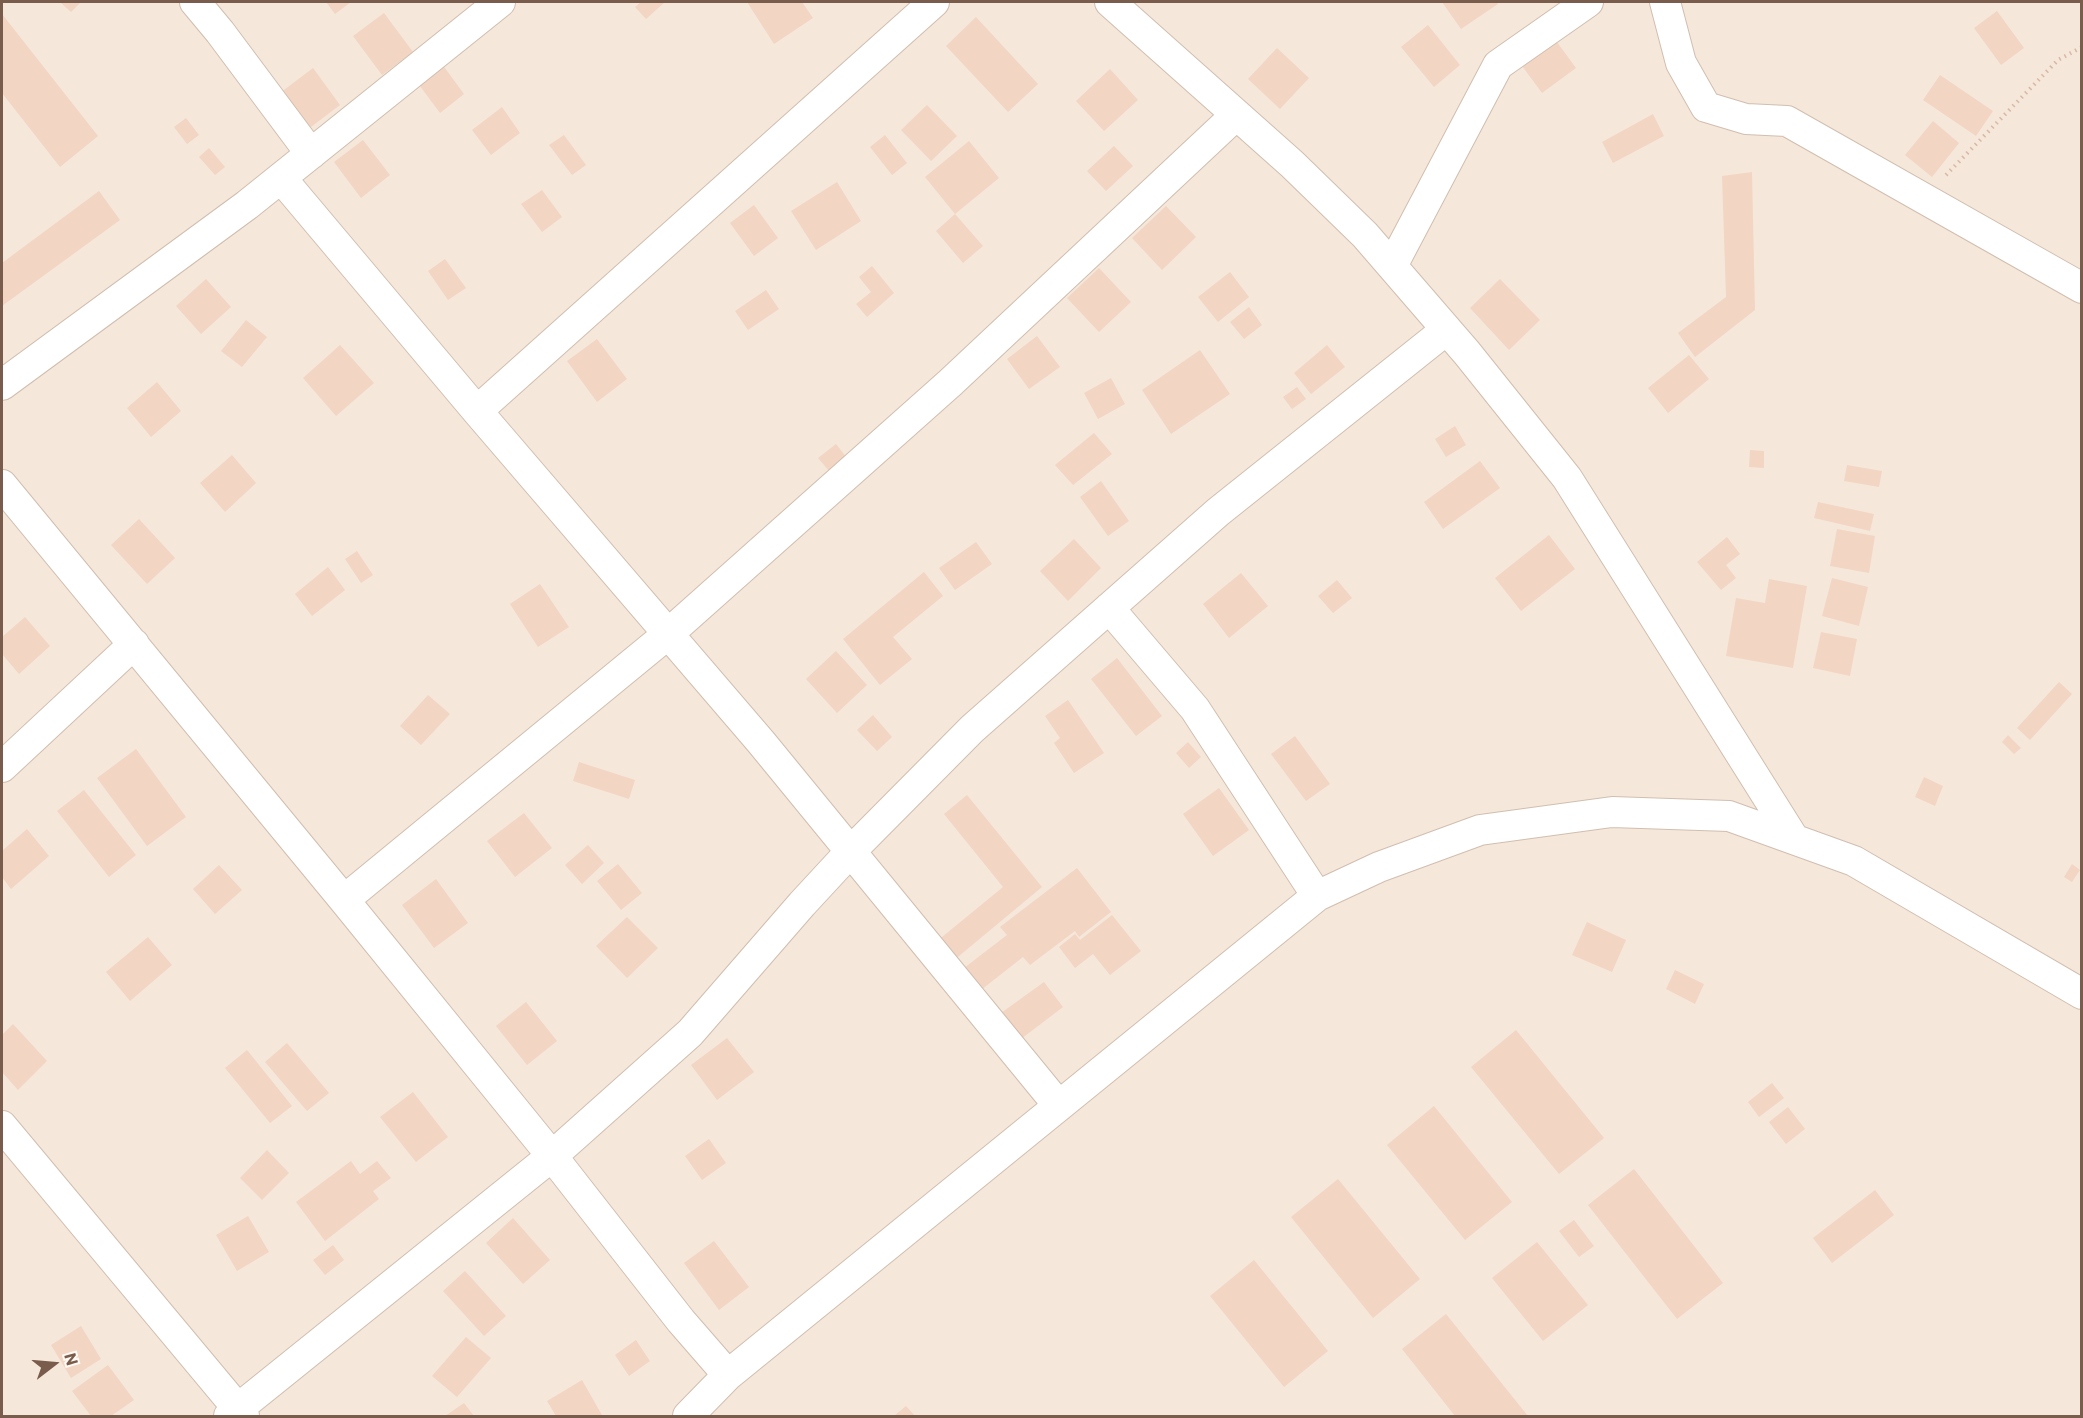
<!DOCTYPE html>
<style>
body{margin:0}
#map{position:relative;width:2083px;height:1418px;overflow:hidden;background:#fdf6ec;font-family:Commissioner,sans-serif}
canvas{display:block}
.frame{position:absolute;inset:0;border:3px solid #7a5c4d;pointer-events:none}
.north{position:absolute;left:24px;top:1334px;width:60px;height:60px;-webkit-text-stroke:4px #fffaf3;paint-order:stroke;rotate:74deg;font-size:16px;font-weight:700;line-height:24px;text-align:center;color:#7a5c4d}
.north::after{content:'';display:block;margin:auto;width:21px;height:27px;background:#7a5c4d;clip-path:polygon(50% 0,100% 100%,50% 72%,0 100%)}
</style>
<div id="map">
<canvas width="2083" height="1418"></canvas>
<div class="frame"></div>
<div class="north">N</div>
</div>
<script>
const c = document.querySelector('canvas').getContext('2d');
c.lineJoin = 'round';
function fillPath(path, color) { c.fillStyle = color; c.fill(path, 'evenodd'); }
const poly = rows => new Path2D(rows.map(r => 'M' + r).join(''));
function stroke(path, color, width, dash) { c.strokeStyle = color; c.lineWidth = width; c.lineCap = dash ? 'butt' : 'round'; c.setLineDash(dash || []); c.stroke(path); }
fillPath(poly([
 [2,2,2081,2,2081,1416,2,1416]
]), '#f5e8da');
fillPath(poly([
 [60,2,79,2,80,3,71,12],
 [326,2,351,2,335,14],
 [641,2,665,2,646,19,635,7],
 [747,2,802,2,813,18,774,44],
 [1442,2,1497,2,1498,4,1461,29],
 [1997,11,2024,48,2001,65,1974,28],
 [384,13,413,52,382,75,353,36],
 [2,14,98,136,60,167,2,93],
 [976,17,1038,84,1008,112,946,46],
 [1428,25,1460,65,1434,87,1401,47],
 [1551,34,1576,68,1542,93,1517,59],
 [1277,48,1309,78,1280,109,1248,79],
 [439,60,464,94,440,113,414,78],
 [313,68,340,105,307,130,280,93],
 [1110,69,1138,100,1104,131,1076,101],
 [1940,75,1993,111,1976,136,1923,100],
 [927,105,957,136,931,161,901,130],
 [502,107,520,133,491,155,472,130],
 [1653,114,1664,136,1613,163,1602,142],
 [186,118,199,135,187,144,174,127],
 [1933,121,1959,143,1932,177,1905,155],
 [564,135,586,165,572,175,549,145],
 [885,135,907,163,892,175,870,147],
 [363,140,390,175,361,198,334,162],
 [969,141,999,178,955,214,925,177],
 [1114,146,1133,166,1106,191,1087,171],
 [209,148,225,167,215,175,199,157],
 [1752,172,1755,310,1695,357,1678,333,1726,297,1722,176],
 [837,182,861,221,816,250,791,211],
 [542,190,562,217,542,232,521,204],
 [99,191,120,220,2,306,2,263],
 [754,205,778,238,754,256,730,223],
 [1166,206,1196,237,1162,270,1132,238],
 [955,214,983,246,963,263,936,231],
 [445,259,466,288,448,300,428,271],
 [872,266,894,293,867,317,856,304,871,292,859,277],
 [1099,268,1131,302,1099,332,1067,298],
 [1230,272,1249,297,1218,322,1198,297],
 [206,279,231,307,201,334,176,306],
 [1500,279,1540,320,1509,350,1470,308],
 [766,290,779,309,748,330,735,311],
 [1249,307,1262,325,1244,339,1230,322],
 [246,320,267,337,242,367,221,351],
 [1037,336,1060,367,1029,389,1007,359],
 [597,339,627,379,597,402,567,361],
 [340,345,374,383,336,416,303,378],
 [1327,345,1345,367,1311,394,1294,373],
 [1200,350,1230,394,1171,434,1142,390],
 [1689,355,1709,379,1668,413,1648,388],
 [1111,378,1125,404,1098,419,1084,393],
 [157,382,181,411,151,437,127,408],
 [1297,387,1306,399,1292,409,1283,397],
 [1455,426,1466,445,1446,457,1435,439],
 [1094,433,1112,454,1073,485,1055,465],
 [836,444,847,458,830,472,818,458],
 [1750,450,1764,451,1764,468,1749,467],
 [232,455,256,483,225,512,200,483],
 [1480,461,1500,488,1443,529,1424,502],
 [1847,465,1882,471,1879,487,1844,481],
 [1101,481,1129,521,1108,536,1080,497],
 [1818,502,1874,514,1870,531,1814,518],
 [139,519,175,558,147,584,111,545],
 [1837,529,1875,536,1869,573,1830,566],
 [1549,535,1575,569,1521,611,1495,578],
 [1727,537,1740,554,1726,565,1736,578,1721,590,1697,562],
 [1074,539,1101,568,1068,601,1040,571],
 [976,542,992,564,955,590,939,568],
 [357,551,373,575,361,583,345,559],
 [328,567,345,590,312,616,295,594],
 [924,572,943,596,893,637,912,659,880,685,843,639],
 [1241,573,1268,606,1229,638,1203,604],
 [1832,578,1868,587,1859,626,1822,616],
 [1769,579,1807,586,1793,668,1726,656,1736,598,1765,603],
 [1337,580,1352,598,1333,613,1318,596],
 [540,584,569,627,538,647,510,604],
 [25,617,50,646,19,674,2,654,2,637],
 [1821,632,1857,639,1850,676,1813,668],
 [836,651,867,685,837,713,806,679],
 [1117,658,1162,716,1136,736,1091,679],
 [2059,682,2072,694,2030,740,2017,728],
 [428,695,450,714,421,745,400,726],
 [1068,700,1104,753,1074,773,1054,743,1060,738,1045,716],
 [873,715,892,737,877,751,857,730],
 [2008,735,2021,748,2014,754,2002,742],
 [1295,736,1330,784,1306,801,1271,754],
 [1188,742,1201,757,1189,768,1176,753],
 [136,749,186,817,147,846,97,778],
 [579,762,635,780,629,799,573,781],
 [1924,777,1943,786,1935,806,1915,797],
 [1219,788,1249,830,1213,856,1183,814],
 [84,790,136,855,109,877,57,811],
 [967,795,1042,887,953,961,936,942,1003,887,944,814],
 [524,813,552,848,515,877,487,841],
 [27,829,49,856,11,889,2,877,2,851],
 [588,845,604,863,582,884,565,865],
 [618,864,642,893,621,910,597,881],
 [2072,864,2080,870,2072,882,2064,877],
 [219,865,242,890,215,914,193,889],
 [1077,868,1111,912,1079,937,1075,931,1030,965,1023,957,981,990,964,968,1007,935,1000,927],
 [436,879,468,923,434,948,402,905],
 [1112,915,1141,951,1110,975,1093,954,1075,968,1059,947,1075,934,1080,940],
 [627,917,658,948,627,978,596,946],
 [1587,922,1626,940,1612,972,1572,955],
 [148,937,172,965,130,1001,106,972],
 [1675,970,1704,984,1695,1004,1666,989],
 [1044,982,1063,1007,1021,1039,1001,1013],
 [526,1002,557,1041,527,1065,496,1026],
 [13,1024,47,1061,18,1090,2,1072,2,1035],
 [1516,1030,1604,1138,1559,1174,1471,1067],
 [727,1038,754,1072,717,1100,691,1065],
 [287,1043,329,1093,307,1111,265,1062],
 [247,1050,292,1106,270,1123,225,1068],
 [1772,1083,1784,1098,1759,1117,1748,1102],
 [413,1092,448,1137,416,1162,380,1117],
 [1434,1106,1512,1202,1465,1240,1387,1145],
 [1788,1107,1805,1129,1786,1144,1769,1122],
 [709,1139,726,1163,702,1180,685,1156],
 [267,1150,289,1173,262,1200,240,1178],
 [351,1161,360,1174,377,1161,391,1178,373,1191,379,1199,325,1241,296,1202],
 [1634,1169,1723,1283,1677,1319,1588,1205],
 [1338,1179,1420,1279,1373,1318,1291,1217],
 [1875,1190,1894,1215,1832,1263,1813,1238],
 [248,1216,269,1252,237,1271,216,1235],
 [513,1218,550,1260,523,1284,486,1243],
 [1574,1220,1594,1246,1579,1257,1559,1231],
 [714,1241,749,1287,719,1310,684,1263],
 [1537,1242,1588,1305,1543,1341,1492,1278],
 [333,1245,344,1260,325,1275,313,1260],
 [1254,1260,1328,1351,1284,1387,1210,1296],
 [465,1271,506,1316,484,1336,443,1291],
 [1446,1314,1528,1416,1455,1416,1402,1349],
 [81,1326,101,1359,71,1378,51,1345],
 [466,1337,491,1358,457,1397,432,1376],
 [636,1340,650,1361,629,1376,615,1355],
 [108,1365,134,1400,111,1416,91,1416,72,1391],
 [582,1380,602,1415,599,1416,556,1416,547,1401],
 [464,1403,474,1416,445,1416],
 [906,1406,915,1416,894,1416]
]), '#f3d5c3');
const minor = poly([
 [195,2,220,32,311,154],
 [1110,2,1292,164,1365,235,1467,353,1567,478,1794,839],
 [1665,2,1681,63,1706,107,1746,119,1787,121,2082,288],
 [281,178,477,411,761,742,1059,1106],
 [1392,266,1498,65,1588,2],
 [2,385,247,205,500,2],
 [477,411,934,2],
 [2,485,344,900,552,1156,681,1321,728,1375,1317,896,1379,867,1480,830,1612,812,1729,816,1854,861,2082,994],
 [1109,608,1195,709,1317,896],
 [2,767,134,644],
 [344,900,668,634,950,383,1236,115],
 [2,1126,244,1416],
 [229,1416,552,1156,690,1033,802,904,851,851,972,729,1218,512,1446,330],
 [688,1416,728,1375]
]);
stroke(minor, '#d1beb0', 32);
stroke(poly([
 [1946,175,2058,60,2082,47]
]), '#d9b8a5', 4, [1.5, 4.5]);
stroke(minor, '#fff', 30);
</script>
